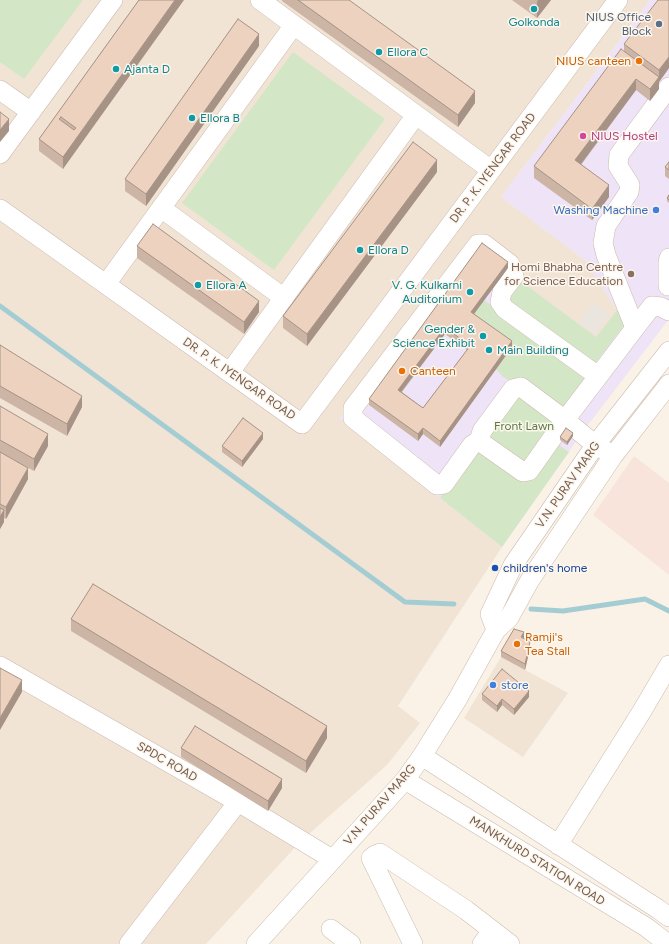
<!DOCTYPE html>
<style>
body{margin:0}
canvas{display:block;background:#faf2e6}
</style>
<canvas width="669" height="944"></canvas>
<script>
const c = document.querySelector('canvas').getContext('2d');
c.lineJoin = 'round';
function fillPath(path, color) { c.fillStyle = color; c.fill(path, 'evenodd'); }
const poly = rows => new Path2D(rows.map(r => 'M' + r).join(''));
function stroke(path, color, width, dash) { c.strokeStyle = color; c.lineWidth = width; c.lineCap = dash ? 'butt' : 'round'; c.setLineDash(dash || []); c.stroke(path); }
function label(font, color, halo, rows, align = 'center') {
  c.font = font + ' Figtree,sans-serif'; c.lineWidth = 3; c.setLineDash([]); c.textBaseline = 'middle'; c.strokeStyle = halo; c.fillStyle = color; for (const [text, x, y, turn = 0] of rows) {
    c.save(); c.translate(x, y); c.rotate((+turn || 0) * Math.PI / 180); c.textAlign = isNaN(turn) ? turn : align; if (halo) c.strokeText(text, 0, 0); c.fillText(text, 0, 0); c.restore();
  }
}
fillPath(poly([
 [0,0,650,0,501,197,585,260,617,310,596,338,518,279,525,268,478,234,440,498,502,547,398,706,420,723,387,765,301,841,206,944,0,944],
 [501,657,568,693,523,757,464,718]
]), '#f1e4d5');
fillPath(poly([
 [634,456,669,483,669,575,593,515]
]), '#f9e4db');
fillPath(poly([
 [593,303,609,314,595,333,579,322]
]), '#ebe5e0');
fillPath(poly([
 [650,0,669,0,669,319,585,429,502,547,339,418,478,234,525,268,518,279,596,337,617,310,585,260,501,197]
]), '#efe3f7');
fillPath(poly([
 [0,0,83,0,24,79,0,62],
 [293,52,385,119,274,270,182,203],
 [518,279,596,337,617,310,625,324,593,366,507,303],
 [484,300,586,376,563,408,510,381,503,377,496,369,512,347,471,318],
 [521,393,556,418,524,464,487,435],
 [556,443,569,452,502,547,440,498,472,451,479,449,524,481]
]), '#d3e7c6');
stroke(poly([
 [0,306,405,602,454,604],
 [531,609,563,611,645,599,669,611]
]), '#a4ccd3', 5);
const minor = poly([
 [260,0,491,170],
 [0,90,31,112],
 [0,154,113,0],
 [161,208,284,298],
 [0,209,302,424,618,0],
 [106,284,294,25],
 [668,286,668,262,669,258],
 [635,328,652,306,661,307,669,311],
 [230,372,416,115],
 [479,441,472,445,444,484,437,485,353,418,353,408,478,244,484,244,510,264,514,276,502,292,500,302,505,309,598,376],
 [613,456,587,438,565,420,521,387,513,389,482,431,479,441,523,472,529,471,565,420,635,328,606,255,603,243,606,226,629,192,630,185,618,166,619,155,669,87],
 [496,630,490,614,513,565,596,444,669,351],
 [0,666,238,802,332,859],
 [422,756,658,909,669,917],
 [405,780,646,927,668,944],
 [558,845,642,711,669,665],
 [331,929,351,944],
 [129,944,238,802],
 [256,944,405,780,422,756,457,700,496,630,509,618,530,580,613,456,669,384],
 [413,944,371,858,375,855,380,853,466,910,510,944],
 [482,944,492,931]
]);
stroke(minor, '#cbbaad', 20);
stroke(minor, '#fff', 19);
fillPath(poly([
 [139,0,63,169,39,151,39,139],
 [282,0,349,0,475,103,458,127,282,1],
 [512,0,551,0,537,18],
 [669,0,669,68,659,82,659,89,650,101,636,90,581,165,609,197,592,220,534,178,534,166,624,52,624,44],
 [259,46,146,206,125,191,125,179],
 [669,162,669,179,665,176,665,167],
 [437,172,307,346,283,328,283,316],
 [669,195,669,203,667,201,667,198],
 [137,246,259,312,244,334,137,258],
 [508,268,474,314,512,347,440,447,423,434,418,441,369,405,369,399],
 [445,334,467,350,423,408,402,392],
 [0,345,82,407,67,436,0,398],
 [0,406,48,446,34,471,21,464,28,479,6,519,4,518,4,522,0,529],
 [573,436,567,445,560,440,560,437],
 [263,439,242,467,222,452,222,446],
 [71,619,327,738,306,773,71,631],
 [523,638,530,648,525,670,501,657,501,651],
 [482,694,529,697,514,715,502,705,497,712,482,700],
 [181,748,282,788,268,811,181,757]
]), '#ccb5a5');
fillPath(poly([
 [175,0,184,0,63,169,63,157],
 [538,0,551,0,537,18,537,2],
 [259,34,259,46,146,206,146,194],
 [669,57,669,68,659,82,659,70],
 [659,77,659,89,650,101,650,89],
 [636,79,636,90,575,172,575,160],
 [475,91,475,103,458,127,458,115],
 [9,119,9,131,0,142,0,130],
 [437,160,437,172,307,346,307,334],
 [609,185,609,197,592,220,592,209],
 [508,262,508,268,471,318,471,312],
 [259,301,259,312,244,334,244,322],
 [445,327,445,334,398,396,398,390],
 [512,341,512,347,440,447,440,441],
 [82,396,82,407,67,436,67,424],
 [423,428,423,434,418,441,418,434],
 [263,433,263,439,242,467,242,461],
 [573,433,573,436,567,445,567,442],
 [48,434,48,446,34,471,34,459],
 [28,468,28,479,6,519,6,507],
 [4,510,4,522,0,529,0,517],
 [524,632,524,638,521,643,521,637],
 [530,642,530,648,525,670,525,664],
 [22,680,22,692,0,730,0,718],
 [529,691,529,697,514,715,514,709],
 [502,699,502,705,497,712,497,706],
 [327,726,327,738,306,773,306,761],
 [282,779,282,788,268,811,268,801]
]), '#a69386');
const building = poly([
 [139,0,175,0,63,157,39,139,139,0],
 [61,117,76,128,74,130,59,119,61,117],
 [298,0,349,0,475,91,458,115,298,0],
 [658,0,669,0,669,57,659,70,624,44,658,0],
 [238,19,259,34,146,194,125,179,238,19],
 [621,49,659,77,650,89,636,79,575,160,609,185,592,209,534,166,621,49],
 [0,112,9,119,0,130,0,112],
 [413,142,437,160,307,334,283,316,413,142],
 [669,162,669,170,665,167,669,162],
 [669,195,669,200,667,198,669,195],
 [153,224,259,301,244,322,137,246,153,224],
 [482,243,508,262,471,312,512,341,440,441,423,428,418,434,369,399,482,243],
 [445,327,470,346,423,408,398,390,445,327],
 [0,345,82,396,67,424,0,386,0,345],
 [0,406,48,434,34,459,0,440,0,406],
 [243,418,263,433,242,461,222,446,243,418],
 [566,428,573,433,567,442,560,437,566,428],
 [0,452,28,468,6,507,0,504,0,452],
 [0,508,4,510,0,517,0,508],
 [93,584,327,726,306,761,71,619,93,584],
 [514,629,524,632,521,637,530,642,525,664,501,651,514,629],
 [0,668,22,680,0,718,0,668],
 [502,669,529,691,514,709,502,699,497,706,482,694,502,669],
 [195,726,282,779,268,801,181,748,195,726]
]);
fillPath(building, '#edd2c0');
stroke(building, '#a69386', 1);
for (const [x, y, r, color] of [
 [534,9,4,"#0f9aa8"],
 [659,24,4,"#5c6f8a"],
 [379,52,4,"#0f9aa8"],
 [639,61,4,"#e8710a"],
 [116,69,4,"#0f9aa8"],
 [192,118,4,"#0f9aa8"],
 [583,136,4,"#d1479c"],
 [656,210,4,"#3f7fe0"],
 [360,250,4,"#0f9aa8"],
 [631,274,4,"#8d6e63"],
 [198,285,4,"#0f9aa8"],
 [470,292,4,"#0f9aa8"],
 [483,336,4,"#0f9aa8"],
 [489,350,4,"#0f9aa8"],
 [402,371,4,"#e8710a"],
 [495,568,4,"#1a4fb4"],
 [517,644,4,"#e8710a"],
 [493,685,4,"#3f7fe0"]
]) { const dot = new Path2D(); dot.arc(x, y, r, 0, 2 * Math.PI); c.fillStyle = color; c.fill(dot); stroke(dot, '#fdf6ec', 1.5); }
label('12px', '#4e5e75', '#fdf6ec', [
 ["NIUS Office",651,17],
 ["Block",651,31]
], 'right');
label('12px', '#0d838f', '#fdf6ec', [
 ["Golkonda",534,22,"center"],
 ["Ellora C",387,52],
 ["Ajanta D",124,69],
 ["Ellora B",200,118],
 ["Ellora D",368,250],
 ["Ellora A",206,285],
 ["V. G. Kulkarni",462,285,"right"],
 ["Auditorium",462,299,"right"],
 ["Gender &",475,329,"right"],
 ["Science Exhibit",475,343,"right"],
 ["Main Building",497,350]
], 'left');
label('12px', '#c56008', '#fdf6ec', [
 ["NIUS canteen",631,61,"right"],
 ["Canteen",410,371],
 ["Ramji's",525,637],
 ["Tea Stall",525,651]
], 'left');
label('12px', '#b23c85', '#fdf6ec', [
 ["NIUS Hostel",591,136]
], 'left');
label('12px', '#715a4d', '#fdf6ec', [
 ["DR. P. K. IYENGAR ROAD",493,168,-53],
 ["DR. P. K. IYENGAR ROAD",239,379,35],
 ["V.N. PURAV MARG",568,485,-55],
 ["SPDC ROAD",167,762,30],
 ["V.N. PURAV MARG",380,805,-49],
 ["MANKHURD STATION ROAD",537,861,32]
]);
label('12px', '#366cbe', '#fdf6ec', [
 ["Washing Machine",648,210],
 ["store",501,685,"left"]
], 'right');
label('12px', '#785e54', '#fdf6ec', [
 ["Homi Bhabha Centre",623,267],
 ["for Science Education",623,281]
], 'right');
label('12px', '#587b49', '#fdf6ec', [
 ["Front Lawn",524,426]
]);
label('12px', '#164399', '#fdf6ec', [
 ["children's home",503,568]
], 'left');
</script>
